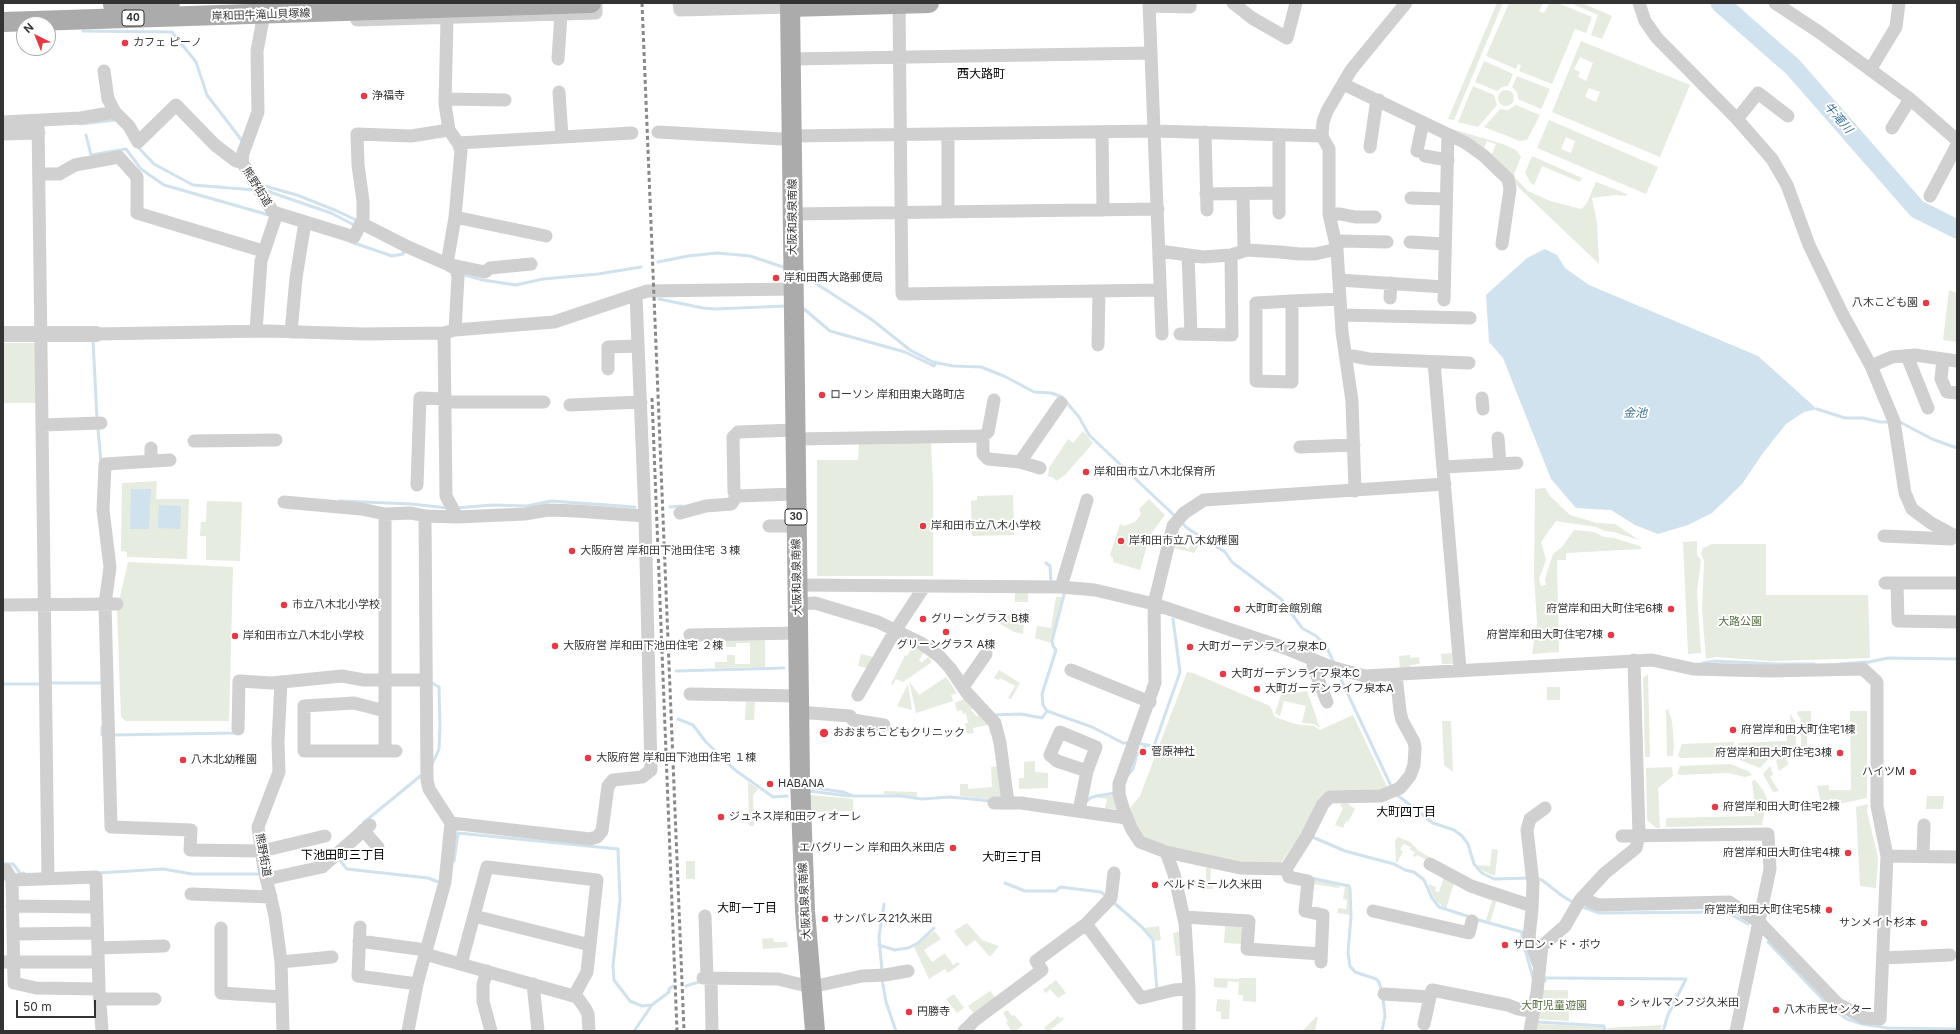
<!DOCTYPE html>
<meta charset="utf-8">
<style>
body{margin:0}
#map{position:relative;width:1960px;height:1034px;overflow:hidden;background:#fff;font-family:Inter,sans-serif}
canvas{display:block}
.frame{position:absolute;inset:0;border:4px solid #333;pointer-events:none}
.north{position:absolute;left:16px;top:16px;width:40px;height:40px;box-sizing:border-box;background:#fff;border:1px solid #adadad;border-radius:50%;rotate:317deg;font-size:11px;font-weight:700;line-height:16px;text-align:center;color:#333}
.north::after{content:'';display:block;margin:auto;width:14px;height:18px;background:#e63946;clip-path:polygon(50% 0,100% 100%,50% 72%,0 100%)}
.scale{position:absolute;left:16px;top:1000px;width:80px;height:18px;box-sizing:border-box;border:2px solid #333;border-top:0;padding-left:5px;font-size:12px;line-height:14px;white-space:nowrap;color:#333;-webkit-text-stroke:3px #fff;paint-order:stroke}
</style>
<div id="map">
<canvas width="1960" height="1034"></canvas>
<div class="frame"></div>
<div class="north">N</div>
<div class="scale">50 m</div>
</div>
<script>
const c = document.querySelector('canvas').getContext('2d');
c.lineJoin = 'round';
function fillPath(path, color) { c.fillStyle = color; c.fill(path, 'evenodd'); }
const poly = rows => new Path2D(rows.map(r => 'M' + r).join(''));
function stroke(path, color, width, dash) { c.strokeStyle = color; c.lineWidth = width; c.lineCap = dash ? 'butt' : 'round'; c.setLineDash(dash || []); c.stroke(path); }
function label(font, color, halo, rows, align = 'center') {
  c.font = font + ' Inter,"Noto Sans JP",sans-serif'; c.lineWidth = 4; c.setLineDash([]); c.textBaseline = 'middle'; c.strokeStyle = halo; c.fillStyle = color; for (const [text, x, y, turn = 0] of rows) {
    c.save(); c.translate(x, y); c.rotate((+turn || 0) * Math.PI / 180); c.textAlign = isNaN(turn) ? turn : align; if (halo) c.strokeText(text, 0, 0); c.fillText(text, 0, 0); c.restore();
  }
}
fillPath(poly([
 [1497,3,1503,3,1454,120,1448,119],
 [1509,3,1543,3,1539,11,1544,13,1549,3,1558,3,1592,17,1586,33,1575,29,1552,84,1519,71,1521,65,1518,64,1516,69,1486,56],
 [1570,3,1582,3,1612,16,1602,39,1591,35,1598,15],
 [1581,41,1690,85,1660,157,1552,112],
 [1580,57,1593,63,1586,81,1578,77,1580,72,1574,69],
 [1589,88,1600,92,1596,102,1585,97],
 [1484,61,1513,74,1508,86,1502,87,1497,91,1475,82],
 [1517,76,1550,89,1541,109,1518,99,1517,92,1512,87],
 [1473,86,1494,95,1497,105,1478,127,1458,122],
 '1498 98a8 8 0 1 1 16 0a8 8 0 1 1-16 0Z',
 [1516,105,1540,115,1527,140,1520,141,1484,127,1500,109,1508,110],
 [1549,120,1658,167,1646,194,1537,148],
 [1566,137,1575,141,1571,153,1561,149],
 [1445,127,1503,144,1516,150,1521,157,1514,174,1515,178,1528,191,1550,201,1581,209,1586,205,1596,182,1627,194,1626,196,1615,195,1592,198,1597,222,1599,264,1515,184,1486,152,1492,154,1496,144,1487,141,1483,151],
 [1532,156,1582,178,1580,182,1542,166,1534,185,1531,183,1525,173],
 [1949,290,1957,293,1957,342,1943,340],
 [3,343,35,343,40,403,3,403],
 [1083,431,1093,443,1065,475,1056,481,1054,478,1048,476,1049,468,1068,439,1073,443],
 [931,441,933,485,933,576,817,576,817,460,858,460,859,443],
 [157,481,156,499,189,499,187,559,127,557,127,552,121,551,122,483],
 [1545,488,1550,496,1570,515,1597,523,1615,524,1639,540,1614,532,1605,531,1596,527,1556,521,1541,542,1546,560,1539,579,1541,586,1546,585,1545,579,1553,554,1562,547,1574,530,1594,532,1604,537,1614,538,1640,546,1642,549,1566,553,1566,560,1557,560,1559,652,1532,654,1537,623,1534,576,1535,489],
 [1013,495,1014,535,972,536,971,501,977,500,977,496],
 [1149,499,1165,515,1150,535,1140,570,1113,562,1113,558,1110,555,1120,524,1124,526,1135,522,1141,514,1139,509],
 [207,501,242,502,240,561,206,560,206,536,200,536,201,522,206,522],
 [1196,537,1202,540,1194,553,1174,548,1176,540,1188,549],
 [1697,541,1697,555,1701,560,1697,592,1701,653,1688,654,1683,542],
 [1712,544,1766,544,1766,595,1868,595,1870,658,1771,661,1716,657,1706,659,1702,610,1704,561,1701,554,1703,548],
 [128,562,233,567,229,721,126,721,121,717,117,610],
 [1015,591,1028,591,1028,602,1015,602],
 [1056,597,1063,597,1051,643,1035,638,1037,626,1051,628],
 [999,615,1014,615,1014,620,1024,619,1023,634,1014,632,1000,624],
 [765,636,765,667,715,668,715,662,727,662,727,655,735,655,735,664,750,664,750,643,736,643,736,647,726,647,726,637],
 [914,644,925,650,919,661,922,662,928,657,932,662,903,682,896,679,893,685,891,684,905,655,907,656],
 [1452,653,1453,664,1442,664,1441,654],
 [861,654,877,658,871,669,858,666],
 [1410,655,1410,658,1419,657,1420,664,1410,665,1411,669,1400,670,1399,656],
 [999,670,1020,683,1011,699,1008,698,1015,686,1000,678,999,680,994,678],
 [1187,672,1193,673,1270,706,1275,717,1295,724,1314,726,1320,730,1353,715,1388,789,1366,794,1340,790,1328,791,1319,799,1302,833,1281,863,1239,864,1166,847,1147,838,1141,834,1129,809,1140,796],
 [1648,674,1650,757,1645,757,1643,678],
 [946,677,957,693,951,695,953,701,916,713,909,681,919,695],
 [908,684,912,710,897,706],
 [1547,687,1560,687,1560,700,1547,700],
 [1307,691,1320,728,1314,724,1302,723,1306,706,1284,701,1280,716,1275,713,1281,695],
 [966,698,974,706,971,710,977,717,980,713,994,733,990,734,988,725,973,728,974,733,967,734,965,723,968,723,966,713,963,714,962,710,957,711,955,703],
 [746,702,755,702,754,720,745,720],
 [1668,709,1672,721,1674,746,1673,756,1667,756,1666,710],
 [1799,711,1811,711,1811,723,1807,723,1807,747,1801,747,1801,720,1797,713],
 [1850,711,1867,711,1867,798,1843,803,1821,803,1817,786,1829,785,1829,790,1851,790],
 [1790,714,1795,721,1796,747,1784,748,1776,751,1760,768,1740,760,1738,743,1787,741,1786,730,1791,729],
 [1442,721,1451,721,1453,772,1444,765],
 [1734,742,1734,753,1731,757,1680,758,1678,755,1682,744],
 [1785,754,1794,755,1786,759,1789,764,1779,771,1776,761],
 [1035,761,1035,772,1048,773,1048,788,1019,789,1019,778,1024,778,1024,762],
 [1730,764,1748,771,1752,775,1745,777,1728,773,1679,775,1677,773,1680,766],
 [1000,766,1003,798,988,799,960,796,960,784,968,784,968,789,992,787,991,767],
 [1770,766,1773,774,1770,777,1779,791,1773,792,1763,774],
 [1672,767,1673,776,1658,788,1660,828,1656,828,1647,820,1646,768],
 [1755,780,1763,790,1767,799,1762,825,1666,827,1666,818,1754,816,1754,796,1752,781],
 [748,782,758,789,753,795,754,826,749,826],
 [884,791,917,792,917,797,884,794],
 [810,795,853,799,853,811,812,812],
 [1116,795,1117,810,1109,808,1108,812,1104,812,1107,799,1097,797],
 [1927,796,1944,796,1943,809,1926,809],
 [1343,800,1355,809,1348,822,1346,821,1343,828,1335,825,1343,808,1340,806],
 [1868,804,1867,811,1878,858,1876,888,1860,886,1856,807],
 [1398,837,1410,842,1419,851,1433,859,1431,862,1417,855,1415,857,1413,856,1415,852,1410,850,1411,847,1403,844,1400,850,1403,851,1397,863,1396,862,1395,841],
 [1492,849,1498,850,1495,876,1483,871,1477,865,1490,866],
 [686,861,695,861,695,879,686,879],
 [1206,867,1211,868,1210,883,1213,884,1213,889,1206,889],
 [1445,874,1455,880,1446,909,1435,900,1428,884,1436,887,1435,891,1439,892],
 [1314,879,1340,885,1339,888,1313,884],
 [1345,886,1349,888,1350,915,1337,913,1338,908,1346,909,1347,900,1343,899],
 [1477,890,1498,897,1490,922,1486,920,1492,901,1476,895],
 [967,923,982,940,999,946,990,957,975,940,966,947,954,931],
 [1225,925,1240,926,1244,930,1243,944,1224,943],
 [1159,926,1161,940,1155,941,1145,928],
 [934,931,941,939,924,950,932,962,945,953,953,965,958,962,960,964,948,973,945,969,929,979,914,947],
 [1182,931,1183,955,1176,956,1173,933],
 [773,938,774,942,787,942,788,947,763,949,762,939],
 [1214,978,1239,979,1238,982,1228,981,1227,988,1214,987],
 [1239,978,1256,978,1256,1002,1243,1001,1243,995,1238,995],
 [1056,980,1066,993,1058,998,1050,989,1046,993,1043,990],
 [1543,990,1568,990,1569,1021,1537,1019],
 [990,991,997,999,975,1015,968,1006],
 [954,994,964,1008,957,1013,946,999],
 [1217,999,1230,1000,1229,1019,1221,1019,1221,1012,1216,1011],
 [1007,1010,1012,1016,1014,1015,1023,1025,1015,1031,1012,1031,1006,1023,1008,1021,1003,1013],
 [1058,1016,1060,1019,1062,1017,1064,1019,1049,1031,1047,1031,1044,1028],
 [1316,1017,1318,1017,1315,1031,1302,1031],
 [1537,1024,1603,1027,1604,1031,1537,1031],
 [1662,1025,1660,1031,1608,1031,1607,1028]
]), '#e6ecdf');
fillPath(poly([
 [1545,249,1557,255,1565,268,1589,285,1758,356,1817,409,1804,412,1786,424,1763,453,1742,484,1712,513,1688,525,1658,534,1635,525,1611,510,1576,508,1551,479,1503,358,1489,342,1486,295,1527,258],
 [131,489,151,489,149,529,130,529],
 [159,505,181,506,180,529,158,528]
]), '#cfe2ee');
stroke(poly([
 [83,31,172,32,196,62,207,95,243,142],
 [80,124,116,120],
 [86,135,91,155,126,149,141,169,164,185,269,215],
 [136,145,154,164,193,185,255,190],
 [261,185,297,195,337,211,358,221],
 [264,190,331,213,356,226],
 [351,242,392,256,403,254,404,251],
 [658,262,688,256,717,253,750,256,786,268],
 [461,274,483,280,516,285,543,279,598,274,641,267],
 [803,275,871,319,910,350,933,362,953,366,981,367,1004,376,1034,392,1051,393,1062,397,1079,417,1089,435,1177,518],
 [659,299,703,308,716,309,785,306],
 [804,309,830,331,905,352,934,366,936,362],
 [93,340,97,419],
 [1817,409,1845,418,1863,418,1880,422,1888,422],
 [1898,421,1932,439,1957,448],
 [98,428,101,463],
 [340,501,411,504,448,508],
 [670,507,682,506],
 [456,508,492,505,527,506,551,501,635,507],
 [1181,522,1187,528,1225,552,1232,562,1281,599,1302,628,1316,636,1326,646,1335,665],
 [1046,563,1050,566,1051,581],
 [1065,591,1052,641,1053,646,1056,650,1042,694,1043,705,1047,711,1092,727,1123,743,1129,743],
 [1703,663,1714,661,1778,664,1814,664],
 [1840,664,1869,662,1888,658,1957,659],
 [676,671,784,668],
 [1338,673,1392,788],
 [51,683,102,683],
 [3,684,42,684],
 [993,715,1021,714,1042,718,1047,711],
 [678,719,693,725,706,742,735,770,773,797,787,796],
 [102,727,102,735,106,735],
 [112,735,234,733,234,731],
 [1147,745,1154,746,1180,672,1173,619],
 [431,767,439,749,440,726,439,687,432,683],
 [1128,775,1133,769,1137,754,1147,745,1137,743],
 [809,787,843,792,853,796,901,796,922,799,950,797,992,801],
 [809,791,849,796],
 [1396,794,1433,823,1454,830,1462,836,1468,844,1474,864,1482,873,1494,879,1530,878],
 [1086,802,1090,798,1096,796,1116,793],
 [363,823,424,773],
 [1310,836,1345,851,1394,864,1405,870,1414,872,1424,880,1432,898,1439,907,1470,917],
 [337,857,347,869,428,878,441,883],
 [454,861,458,833,618,849,620,900,613,966,614,980,630,1001,642,1006,652,1005],
 [3,864,13,864,21,874,24,873],
 [98,873,163,869,192,874,261,874],
 [1311,878,1349,886,1350,889,1351,916,1348,953,1350,966,1355,972,1376,979,1379,982,1382,992],
 [1535,878,1542,880,1561,895,1574,903],
 [1005,883,1025,891,1056,891,1060,887,1101,892,1107,897],
 [1113,902,1142,927,1153,940,1157,991],
 [1580,906,1599,913,1727,912,1748,924],
 [1475,919,1522,932,1522,938,1533,978],
 [1768,942,1831,1008,1847,1019,1862,1024,1888,1028,1957,1029],
 [879,945,895,950,908,948,918,943,934,928],
 [882,971,879,937,884,904],
 [882,979,886,1002,896,1031],
 [1545,981,1545,978,1555,978,1686,979,1668,1015,1663,1031],
 [686,986,702,981],
 [1537,1022,1604,1026,1605,1031],
 [634,1031,652,1005,669,992,669,989,673,986],
 [1382,1031,1385,1016,1383,998]
]), '#cfe2ee', 3);
stroke(poly([
 [1720,3,1793,67,1917,209,1957,229]
]), '#cfe2ee', 19);
stroke(poly([
 [266,3,257,51,258,112,243,153,242,162,273,212,354,237,363,219,363,201,358,165,357,134,411,136,449,130,458,143,632,133],
 [679,3,680,10,790,7],
 [1149,3,1162,334],
 [1233,3,1252,18,1287,38,1296,3],
 [1639,3,1645,21,1657,38,1737,119,1772,159,1787,185,1809,245,1842,313,1871,366,1894,421,1905,493,1912,509,1931,523,1957,537],
 [1775,3,1819,32,1910,99,1957,140],
 [899,4,902,294,1160,290],
 [1149,6,1190,7,1190,3],
 [447,19,445,104,449,130],
 [357,20,596,13,596,3],
 [558,59,561,15],
 [790,59,1151,53],
 [1870,70,1896,27,1899,3],
 [1343,84,1466,143,1484,156,1508,179,1510,189,1502,244],
 [559,92,562,137],
 [445,99,505,100],
 [115,112,129,126,138,142,176,105,215,145,236,161,242,162],
 [1737,119,1758,93,1788,116],
 [38,121,48,878],
 [3,122,81,118,115,112,108,99,104,71],
 [1892,128,1910,99],
 [658,132,782,139,792,136,1155,131,1322,136],
 [1102,132,1103,210],
 [1205,132,1207,210],
 [3,134,39,133],
 [1279,135,1279,213],
 [1370,147,1376,106,1379,100],
 [1417,151,1423,122],
 [1425,156,1448,160],
 [39,174,59,174,75,165,119,157,137,177,137,213,263,251],
 [1206,194,1279,193],
 [1243,194,1244,251],
 [1930,196,1957,145],
 [1411,198,1446,199],
 [948,212,948,134],
 [793,214,1158,209],
 [1329,214,1340,214,1355,217,1375,217],
 [455,217,546,236],
 [361,223,408,247,447,264,485,272,490,268,531,264],
 [1410,242,1445,244],
 [1336,243,1342,241,1387,242],
 [1159,251,1203,257,1231,255,1247,250,1280,252,1299,254,1315,254,1337,249],
 [1188,255,1191,334],
 [1339,280,1444,287],
 [1390,298,1391,283],
 [1444,300,1448,135],
 [1292,301,1292,382,1256,381,1256,303,1292,301,1340,299],
 [1341,315,1470,318],
 [455,330,458,277,456,269,447,264,455,217,461,151,458,143],
 [256,331,261,261,277,213],
 [291,332,296,278,305,222],
 [444,333,446,496,457,517],
 [96,334,268,331,364,334,444,333,455,330,554,322,647,291,793,289],
 [1180,334,1232,335,1231,255],
 [1098,345,1099,291],
 [1907,356,1928,408],
 [1346,358,1353,356,1369,359,1469,363],
 [1943,359,1941,379,1947,392,1957,393],
 [1434,362,1460,669],
 [1871,366,1892,357,1915,355,1957,361],
 [608,369,608,347,638,346],
 [1482,398,1483,409],
 [445,402,544,402],
 [570,405,641,402],
 [42,425,101,423],
 [983,436,983,454,988,459,1020,462,1040,468],
 [1498,438,1500,464],
 [795,439,983,436,988,432,994,400],
 [194,441,276,440],
 [1300,447,1354,445],
 [151,448,151,461],
 [170,460,105,464,103,510,110,567,105,604,111,827,191,830,190,850,262,851,325,836],
 [1020,462,1061,403],
 [1444,467,1517,463],
 [417,485,420,398,444,399],
 [1355,491,1352,401,1342,332,1337,249,1329,214,1329,149,1322,136,1323,122,1327,111,1351,70,1406,3],
 [737,496,734,492,733,437,738,432,795,430],
 [737,496,796,494],
 [284,502,361,509,385,514,411,513,425,516,457,517,525,514,548,510,577,511,645,516],
 [680,513,706,506,731,504,737,496],
 [769,526,797,526],
 [1884,536,1951,539,1954,536],
 [1885,583,1957,583],
 [1897,583,1898,621,1957,622],
 [797,585,1061,587,1095,590,1154,604,1285,648,1331,667,1365,676,1652,660,1693,669,1768,671,1863,669,1877,682,1877,806,1887,856,1880,1019,1864,1018,1838,1004,1759,922,1729,902,1599,905,1591,902,1583,897],
 [1061,587,1087,500],
 [798,604,815,603,878,622,921,643,940,657,950,668,967,693,995,723,1000,743,1008,802],
 [3,605,117,604],
 [690,635,798,633],
 [1316,661,1313,666,1327,702],
 [1071,670,1150,702],
 [281,682,278,742,279,772,258,827,264,869,275,916,281,962,283,1031],
 [963,687,986,654],
 [690,694,798,696],
 [858,695,895,631,924,587],
 [385,711,354,703,304,706,304,751,396,751],
 [798,712,850,716,853,720,884,725],
 [238,729,239,681,272,683,342,676,364,680,426,680],
 [385,750,385,514],
 [994,803,1021,803,1126,818],
 [1079,811,1087,771,1096,747,1060,732,1050,755,1057,761,1087,771],
 [451,823,590,839,597,837,602,831,608,786,613,780,642,777,651,770,645,516,636,295],
 [363,830,378,847],
 [1622,836,1768,834,1770,869,1736,1031],
 [1166,852,1174,874,1185,923,1189,989,1189,1031],
 [1887,856,1957,857],
 [1923,856,1924,825],
 [1430,864,1471,886,1532,906],
 [1286,869,1240,868,1166,852,1140,842,1132,830,1124,811,1119,794,1119,784,1155,683,1154,604,1173,526,1184,513,1204,500,1445,484],
 [1286,869,1307,836,1323,804,1330,797,1381,796,1400,788,1410,776,1414,765,1415,748,1414,742,1402,720,1400,711,1396,675],
 [1286,869,1289,877,1308,881,1305,911,1323,915,1321,962],
 [3,870,6,870,12,880,96,877,99,989,102,1031],
 [267,879,322,867,370,825],
 [12,880,14,983,36,988,99,989],
 [191,894,271,897],
 [12,906,96,907],
 [1373,911,1469,933,1472,921],
 [474,916,590,945],
 [705,916,707,978],
 [1184,917,1249,921,1247,949,1321,954],
 [1086,924,1141,998,1174,990,1189,989],
 [360,927,358,976,417,984],
 [221,928,221,993,282,997],
 [13,934,97,933],
 [359,941,426,950],
 [98,948,164,946],
 [425,954,577,997,585,1008,588,1014,589,1031],
 [1883,958,1950,955],
 [3,962,98,962],
 [281,962,332,957],
 [1538,963,1529,937,1532,910,1533,883,1527,830,1530,819,1545,808],
 [461,964,487,867,597,880,587,972,574,996],
 [487,971,483,984,483,1001,491,1031],
 [703,978,778,979,811,987,862,976,885,975,908,971],
 [711,978,712,1031],
 [533,984,538,1031],
 [1384,994,1430,997,1432,990,1508,1005,1518,1009,1533,1012],
 [100,999,155,999],
 [1424,1024,1430,997],
 [408,1031,417,984,445,882,451,823,429,789,427,780,425,516],
 [964,1031,975,1020,1042,970,1036,961,1086,924,1111,898,1114,873],
 [1530,1031,1537,992,1542,946,1565,926,1580,900,1605,873,1636,848,1639,836,1634,660]
]), '#d0d0d0', 13);
stroke(poly([
 [3,334,96,334]
]), '#d0d0d0', 16);
stroke(poly([
 [790,3,800,778,805,911,815,1031],
 [113,5,170,3],
 [790,7,929,3],
 [3,22,591,3]
]), '#ababab', 20);
stroke(poly([
 [642,3,684,1031],
 [652,398,677,1031]
]), '#888', 3, [4, 3]);
for (const [x, y, r, color] of [
 [125,43,4,"#e63946"],
 [364,96,4,"#e63946"],
 [776,278,4,"#e63946"],
 [1926,303,4,"#e63946"],
 [822,395,4,"#e63946"],
 [1086,472,4,"#e63946"],
 [923,526,4,"#e63946"],
 [1121,541,4,"#e63946"],
 [572,551,4,"#e63946"],
 [284,605,4,"#e63946"],
 [1237,609,4,"#e63946"],
 [1671,609,4,"#e63946"],
 [923,619,4,"#e63946"],
 [946,632,4,"#e63946"],
 [1611,635,4,"#e63946"],
 [235,636,4,"#e63946"],
 [555,646,4,"#e63946"],
 [1190,647,4,"#e63946"],
 [1223,674,4,"#e63946"],
 [1257,689,4,"#e63946"],
 [1733,730,4,"#e63946"],
 [824,733,5,"#e63946"],
 [1143,752,4,"#e63946"],
 [1840,753,4,"#e63946"],
 [588,758,4,"#e63946"],
 [183,760,4,"#e63946"],
 [1913,772,4,"#e63946"],
 [770,784,4,"#e63946"],
 [1715,807,4,"#e63946"],
 [721,817,4,"#e63946"],
 [953,848,4,"#e63946"],
 [1848,853,4,"#e63946"],
 [1155,885,4,"#e63946"],
 [1829,910,4,"#e63946"],
 [825,919,4,"#e63946"],
 [1924,923,4,"#e63946"],
 [1505,945,4,"#e63946"],
 [1621,1003,4,"#e63946"],
 [1776,1010,4,"#e63946"],
 [909,1012,4,"#e63946"]
]) { const dot = new Path2D(); dot.arc(x, y, r, 0, 2 * Math.PI); c.fillStyle = color; c.fill(dot); stroke(dot, '#fff', 1.5); }
for (const [x, y, w] of [
 [133,18,22],
 [796,517,22]
]) { const box = new Path2D(); box.roundRect(x - w / 2, y - 8, w, 16, 3); c.fillStyle = '#fff'; c.fill(box); stroke(box, '#333', 1); }
label('bold 10px', '#333', null, [
 ["40",133,18],
 ["30",796,517]
]);
label('11px', '#333', '#fff', [
 ["岸和田牛滝山貝塚線",261,15,-2],
 ["熊野街道",257,187,58],
 ["大阪和泉泉南線",793,217,-90],
 ["大阪和泉泉南線",797,577,-91],
 ["熊野街道",263,855,80],
 ["大阪和泉泉南線",805,901,-93]
]);
label('11px', '#333', '#fff', [
 ["カフェ ピーノ",133,43],
 ["浄福寺",372,96],
 ["岸和田西大路郵便局",784,278],
 ["八木こども園",1918,303,"right"],
 ["ローソン 岸和田東大路町店",830,395],
 ["岸和田市立八木北保育所",1094,472],
 ["岸和田市立八木小学校",931,526],
 ["岸和田市立八木幼稚園",1129,541],
 ["大阪府営 岸和田下池田住宅 ３棟",580,551],
 ["市立八木北小学校",292,605],
 ["大町町会館別館",1245,609],
 ["府営岸和田大町住宅6棟",1663,609,"right"],
 ["グリーングラス B棟",931,619],
 ["府営岸和田大町住宅7棟",1603,635,"right"],
 ["岸和田市立八木北小学校",243,636],
 ["グリーングラス A棟",946,645,"center"],
 ["大阪府営 岸和田下池田住宅 ２棟",563,646],
 ["大町ガーデンライフ泉本D",1198,647],
 ["大町ガーデンライフ泉本C",1231,674],
 ["大町ガーデンライフ泉本A",1265,689],
 ["府営岸和田大町住宅1棟",1741,730],
 ["おおまちこどもクリニック",833,733],
 ["菅原神社",1151,752],
 ["府営岸和田大町住宅3棟",1832,753,"right"],
 ["大阪府営 岸和田下池田住宅 １棟",596,758],
 ["八木北幼稚園",191,760],
 ["ハイツM",1905,772,"right"],
 ["HABANA",778,784],
 ["府営岸和田大町住宅2棟",1723,807],
 ["ジュネス岸和田フィオーレ",729,817],
 ["エバグリーン 岸和田久米田店",945,848,"right"],
 ["府営岸和田大町住宅4棟",1840,853,"right"],
 ["ベルドミール久米田",1163,885],
 ["府営岸和田大町住宅5棟",1821,910,"right"],
 ["サンパレス21久米田",833,919],
 ["サンメイト杉本",1916,923,"right"],
 ["サロン・ド・ボウ",1513,945],
 ["シャルマンフジ久米田",1629,1003],
 ["八木市民センター",1784,1010],
 ["円勝寺",917,1012]
], 'left');
label('11px', '#56703f', '#fff', [
 ["大路公園",1740,622],
 ["大町児童遊園",1554,1006]
]);
label('12px', '#000', '#fff', [
 ["西大路町",981,74],
 ["大町四丁目",1406,812],
 ["下池田町三丁目",343,855],
 ["大町三丁目",1012,857],
 ["大町一丁目",747,908]
]);
label('italic 12px', '#3f7597', '#fff', [
 ["牛滝川",1838,118,49],
 ["金池",1635,413]
]);
</script>
